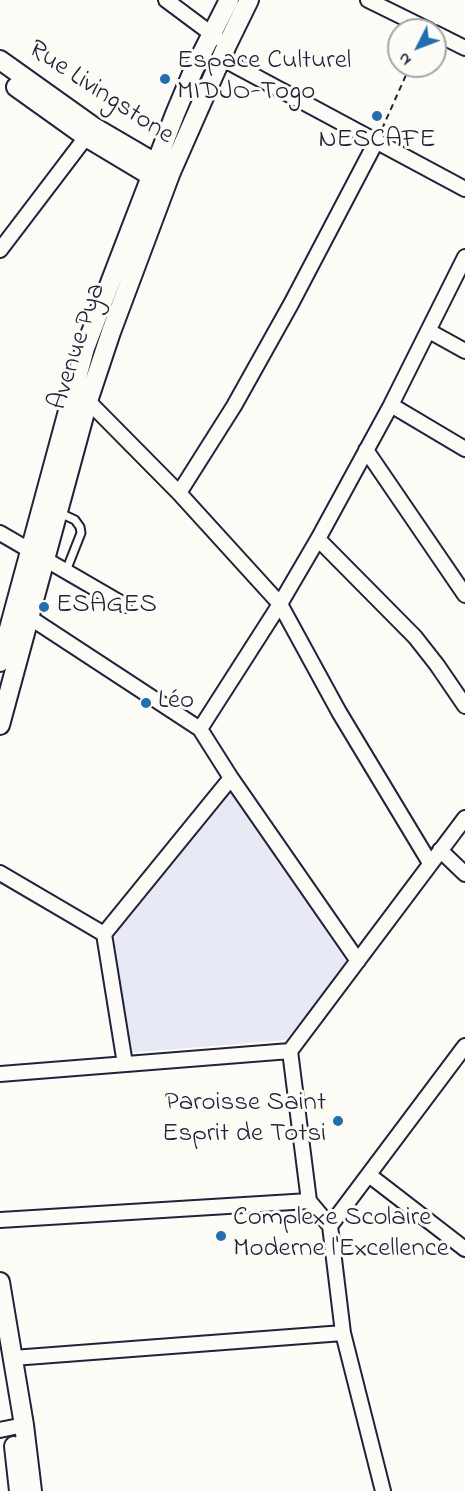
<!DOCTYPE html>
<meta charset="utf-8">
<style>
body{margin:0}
#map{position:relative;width:465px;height:1491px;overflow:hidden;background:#fdfcf7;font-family:"Indie Flower",sans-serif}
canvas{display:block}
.north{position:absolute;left:387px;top:18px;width:60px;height:60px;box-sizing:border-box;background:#fdfcf7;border:2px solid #a5a5ac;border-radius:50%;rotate:228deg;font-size:16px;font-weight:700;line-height:24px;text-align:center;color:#22223b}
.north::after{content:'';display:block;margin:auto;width:21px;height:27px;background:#1f6fb2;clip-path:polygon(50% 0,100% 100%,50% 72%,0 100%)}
</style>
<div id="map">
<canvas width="465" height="1491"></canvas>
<div class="north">N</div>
</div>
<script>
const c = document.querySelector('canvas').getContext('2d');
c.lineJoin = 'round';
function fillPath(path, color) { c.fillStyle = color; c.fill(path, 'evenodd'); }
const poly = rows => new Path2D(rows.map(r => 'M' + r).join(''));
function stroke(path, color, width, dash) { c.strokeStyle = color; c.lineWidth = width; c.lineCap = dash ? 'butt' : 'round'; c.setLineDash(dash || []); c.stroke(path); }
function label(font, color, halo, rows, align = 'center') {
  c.font = font + ' "Indie Flower",sans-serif'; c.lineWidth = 6; c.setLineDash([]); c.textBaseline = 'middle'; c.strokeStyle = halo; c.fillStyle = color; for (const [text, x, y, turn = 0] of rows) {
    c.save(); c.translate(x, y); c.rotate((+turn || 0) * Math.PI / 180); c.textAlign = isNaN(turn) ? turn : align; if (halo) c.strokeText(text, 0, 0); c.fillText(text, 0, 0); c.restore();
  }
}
fillPath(poly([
 [229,789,347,962,286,1040,127,1053,103,939]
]), '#e7eaf5');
const lane = poly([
 [60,513,75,520,80,527,81,533,66,571]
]);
const street = poly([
 [166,0,217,38],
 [368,0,429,30],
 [435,33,465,48],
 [221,58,465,189],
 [0,250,86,137],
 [429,331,465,351],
 [88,401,179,493,280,604,339,712,430,863],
 [391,405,465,449],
 [366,450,465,595],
 [179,493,234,406,291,304,377,140],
 [0,533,124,605],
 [318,539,415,637,437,665,465,706],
 [29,617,200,729,231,778,358,961],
 [200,729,280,604,318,539,391,405,465,257],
 [440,850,465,874],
 [0,873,104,934,125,1064],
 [104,934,231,778],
 [0,1074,290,1051],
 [369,1175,465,1249],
 [0,1220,309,1201],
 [330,1226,465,1046],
 [13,1358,343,1333],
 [0,1430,24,1425],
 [383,1491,343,1333,330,1226,309,1201,290,1051,465,818]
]);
const secondary = poly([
 [0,60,94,127,164,168],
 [16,87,86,137,161,182],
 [0,662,85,348,175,114,193,71,229,0],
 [0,725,88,401,111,332,171,172,227,45,249,0],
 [0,1282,24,1425,32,1491],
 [14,1446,19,1491]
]);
stroke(lane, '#22223b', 11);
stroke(street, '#22223b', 18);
stroke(secondary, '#22223b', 22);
stroke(poly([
 [382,129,410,66]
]), '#22223b', 2, [6, 4.5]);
stroke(lane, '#fdfcf7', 7);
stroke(street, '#fdfcf7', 14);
stroke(secondary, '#fdfcf7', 18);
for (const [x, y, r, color] of [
 [165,79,6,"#1f6fb2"],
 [377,116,6,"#1f6fb2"],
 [44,607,6,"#1f6fb2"],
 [146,703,6,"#1f6fb2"],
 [338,1121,6,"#1f6fb2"],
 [221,1236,6,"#1f6fb2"]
]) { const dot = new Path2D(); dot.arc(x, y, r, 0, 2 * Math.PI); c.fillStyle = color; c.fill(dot); stroke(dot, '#fdfcf7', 2); }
label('27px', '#22223b', '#fdfcf7', [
 ["Espace Culturel",177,63],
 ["MIDJO-Togo",177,94],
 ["NESCAFE",377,142,"center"],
 ["ESAGES",56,607],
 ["Léo",158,703],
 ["Paroisse Saint",326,1105,"right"],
 ["Esprit de Totsi",326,1136,"right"],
 ["Complexe Scolaire",233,1220],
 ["Moderne l'Excellence",233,1251]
], 'left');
label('27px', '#22223b', '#fdfcf7', [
 ["Rue Livingstone",100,94,33],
 ["Avenue Pya",79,347,-72]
]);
</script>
